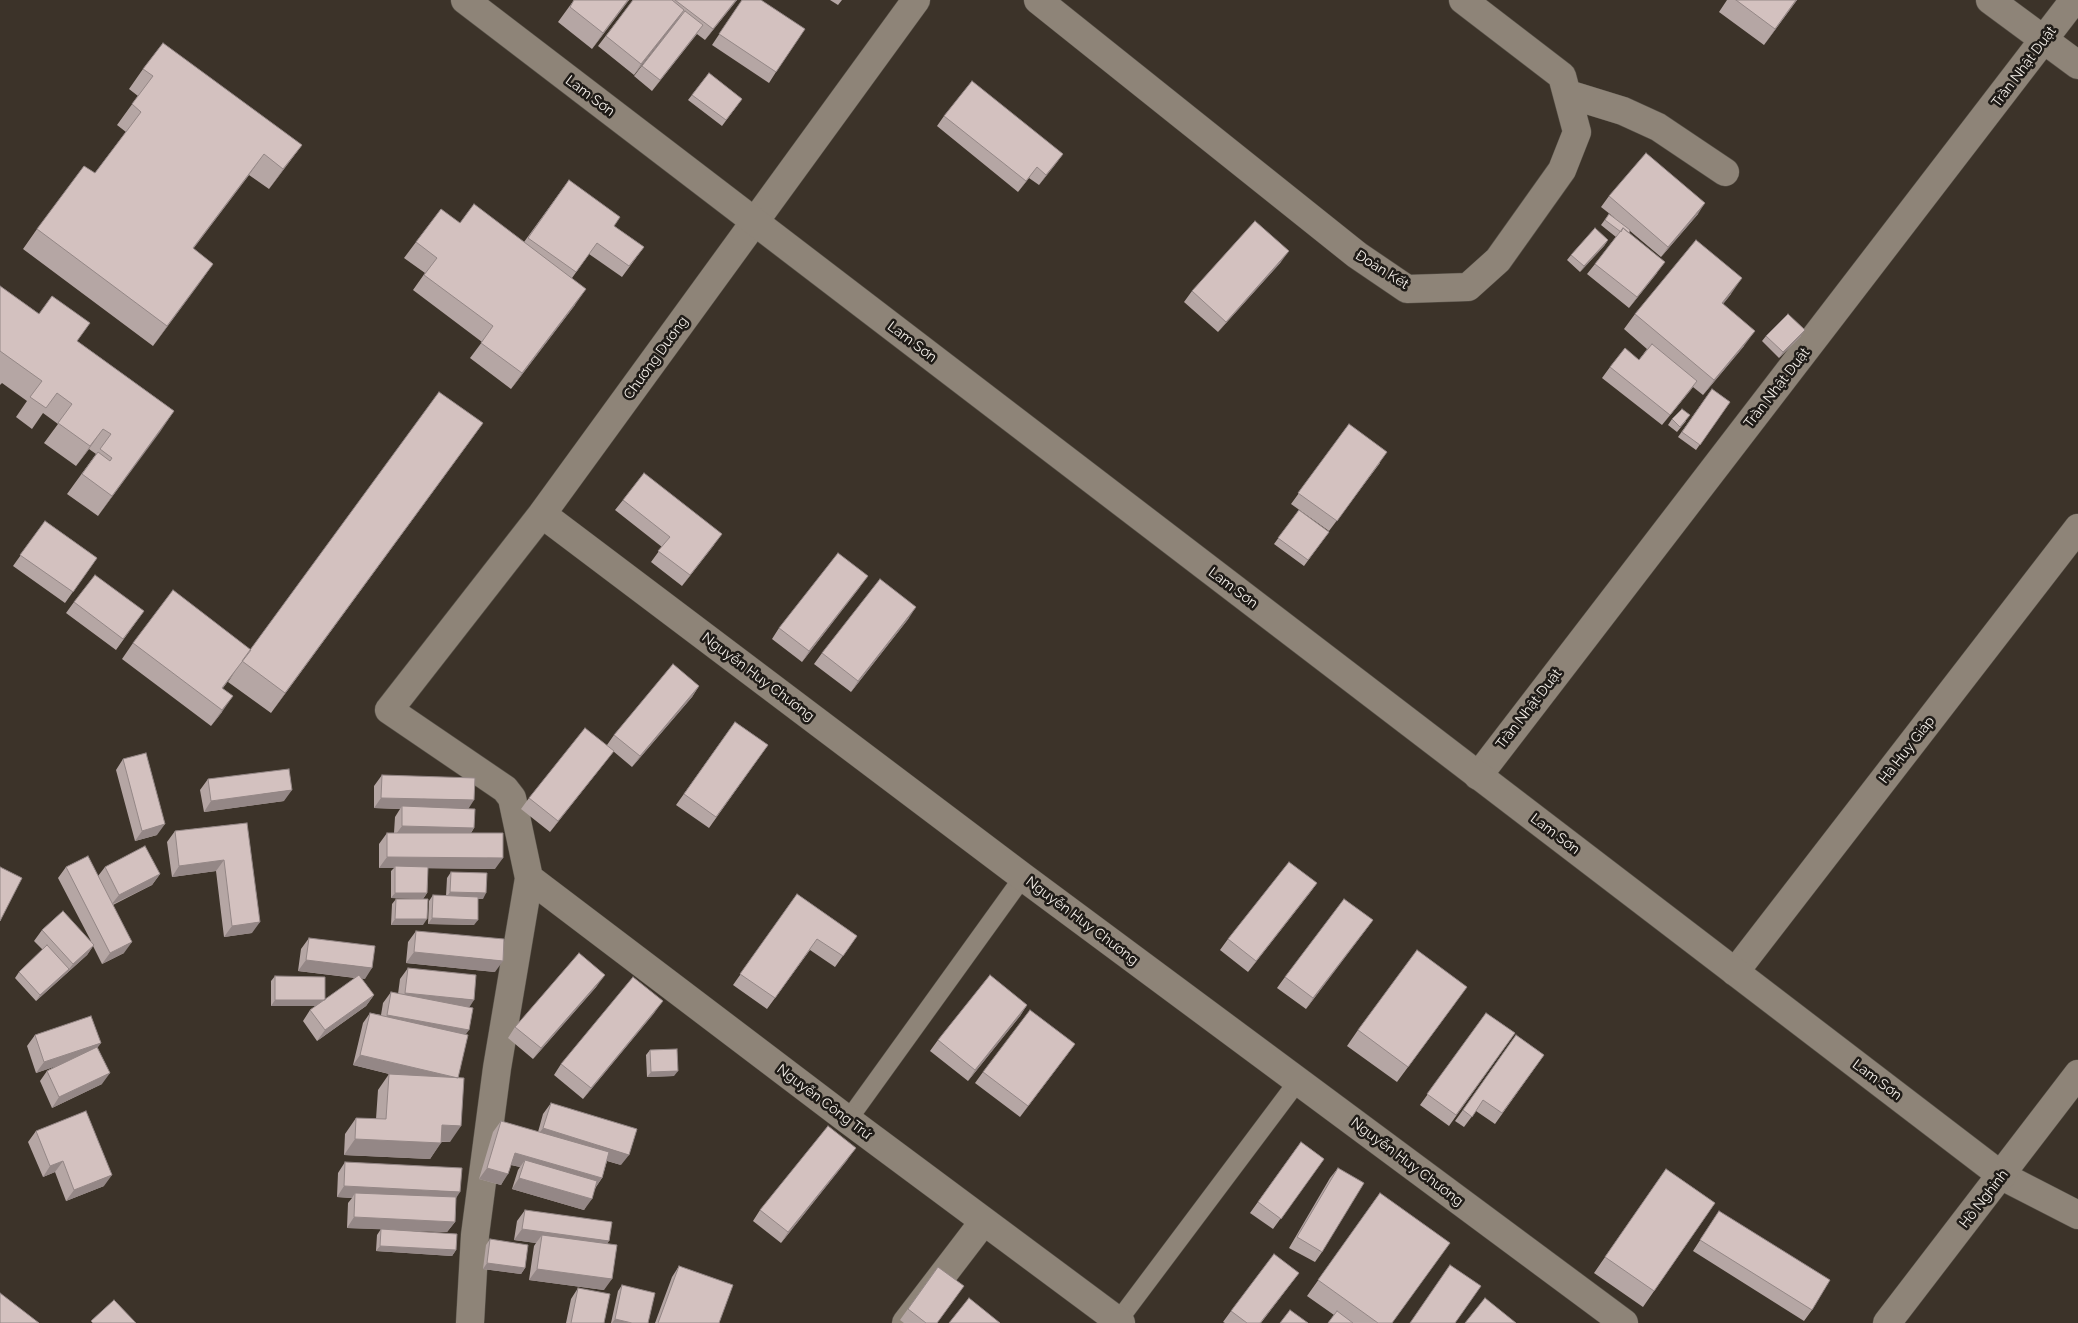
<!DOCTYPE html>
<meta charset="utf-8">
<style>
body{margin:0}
canvas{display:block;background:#3c3329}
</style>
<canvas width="2078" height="1323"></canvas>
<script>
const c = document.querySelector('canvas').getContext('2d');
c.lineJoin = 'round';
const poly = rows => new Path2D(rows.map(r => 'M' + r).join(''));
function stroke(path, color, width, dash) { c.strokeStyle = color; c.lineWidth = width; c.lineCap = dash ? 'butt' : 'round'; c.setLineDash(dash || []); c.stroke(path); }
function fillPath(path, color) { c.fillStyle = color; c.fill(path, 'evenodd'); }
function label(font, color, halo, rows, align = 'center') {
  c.font = font + ' Raleway,sans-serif'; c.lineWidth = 5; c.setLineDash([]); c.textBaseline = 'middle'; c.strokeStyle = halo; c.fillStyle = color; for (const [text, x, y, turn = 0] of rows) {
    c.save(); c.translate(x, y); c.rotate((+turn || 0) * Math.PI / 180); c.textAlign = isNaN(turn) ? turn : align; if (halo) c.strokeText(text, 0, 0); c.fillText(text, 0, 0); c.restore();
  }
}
const lane = poly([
 [848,1120,1023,877],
 [1118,1321,1298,1081]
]);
const street = poly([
 [1038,0,1357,255,1407,289,1468,287,1498,260,1562,170,1577,132,1562,76,1463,0],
 [1990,0,2078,65],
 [1568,94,1623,111,1658,127,1725,172],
 [542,514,1023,877,1624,1323],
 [1478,776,2074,0],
 [529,878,848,1120,1121,1323],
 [1735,972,2078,528],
 [2002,1176,2078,1215],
 [470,1323,475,1235,497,1068,529,878,512,798,505,789,389,710,542,514,916,0],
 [906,1323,984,1221]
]);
const secondary = poly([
 [465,0,2002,1176],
 [1887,1323,2078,1074]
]);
stroke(lane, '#59534a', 19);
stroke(street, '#59534a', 29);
stroke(secondary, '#59534a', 29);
stroke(lane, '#8e8478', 18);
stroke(street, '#8e8478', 28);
stroke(secondary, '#8e8478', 28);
fillPath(poly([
 [574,0,629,0,592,49,558,22],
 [633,0,737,0,705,40,697,34,652,91,634,76,678,19,634,75,598,46],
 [742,0,776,72,769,83,712,45],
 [830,0,842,0,838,5],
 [1727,0,1797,0,1764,45,1719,12],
 [143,69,302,145,269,189,249,175,193,249,213,264,153,346,23,249,37,229,95,173,126,132,117,125,138,96,129,89],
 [709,73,742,99,722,126,688,100],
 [944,116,1063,154,1039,185,1029,178,1018,192,937,126],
 [569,180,614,226,644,247,622,277,589,254,572,278,575,305,511,389,470,358,482,342,413,290,425,273,404,258,416,242,460,223,524,242],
 [1609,196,1698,214,1661,257,1630,231,1629,233,1657,273,1629,308,1587,274,1595,264,1616,237,1601,225,1609,214,1615,218,1601,207],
 [1608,240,1604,246,1580,272,1567,260,1571,255],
 [1281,262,1218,332,1184,302,1192,291],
 [0,286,77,341,174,411,98,516,67,494,96,454,89,449,76,466,44,443,58,424,43,413,32,429,16,417,27,401,2,383,0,385],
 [1731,294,1723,304,1744,346,1703,395,1693,387,1662,425,1602,378,1610,367,1639,360,1647,349,1624,329,1635,314],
 [1766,336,1801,336,1779,358,1762,341],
 [1712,389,1730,402,1696,450,1678,437],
 [1672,419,1686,421,1677,432,1668,425],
 [483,423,271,713,228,682,234,673,223,688,222,712,211,726,122,659,133,643,251,650],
 [1349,424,1380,463,1329,531,1291,504],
 [623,500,714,545,682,586,651,562,662,547,615,510],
 [1299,510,1329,532,1304,566,1274,544],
 [45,521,97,558,65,603,13,566],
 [860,587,802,662,772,639,779,628],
 [74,602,144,611,116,650,66,613],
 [909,618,851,692,814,664,822,653],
 [699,686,692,697,632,767,613,751,606,761,550,832,521,809,529,798,607,745,614,735],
 [735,722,768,745,709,828,676,805],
 [123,759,157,835,135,841,116,770],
 [382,775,474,828,471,833,495,869,428,868,427,893,423,899,391,898,391,871,394,868,379,868,379,844,387,833,394,833,395,817,400,809,374,808,374,786],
 [208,779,284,801,204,812,200,790],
 [247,823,252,933,224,937,216,871,172,877,167,842,175,831],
 [66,867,98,876,105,867,160,874,152,885,113,905,124,953,102,964,93,946,87,955,36,1001,15,978,19,972,43,950,34,941,42,930,91,941,58,878],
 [451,872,483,899,478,899,474,925,428,924,429,901,433,895,446,896,447,878],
 [1317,883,1309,894,1248,972,1220,950,1228,939],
 [797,894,857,936,835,967,810,950,767,1009,733,985],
 [396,899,423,925,391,925,392,904],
 [1373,920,1306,1009,1277,988,1285,977],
 [416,931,495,972,406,963,408,942],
 [309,938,365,979,361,978,374,995,366,1006,317,1041,303,1021,310,1010,316,1006,271,1006,271,981,275,976,325,1000,355,978,298,971,301,949],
 [408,968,469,1007,458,1078,450,1142,441,1142,430,1159,344,1155,345,1134,356,1118,376,1119,378,1090,389,1074,353,1065,363,1023,370,1013,381,1015,383,1003,391,992,398,994,400,979],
 [597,986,533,1059,508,1038,515,1027],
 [1456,1002,1397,1082,1347,1046,1358,1030],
 [1027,1005,1020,1016,968,1081,930,1051,938,1040],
 [655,1012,583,1099,554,1075,561,1064],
 [1486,1013,1515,1033,1449,1126,1420,1105],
 [35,1035,98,1048,102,1084,52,1108,40,1081,47,1071,56,1066,36,1073,27,1046],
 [1516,1035,1544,1055,1495,1124,1476,1111,1464,1127,1455,1121],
 [1075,1044,1020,1117,975,1083,983,1072],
 [650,1050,674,1076,647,1077,646,1055],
 [551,1103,621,1165,607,1161,602,1178,596,1187,584,1210,512,1189,518,1170,520,1167,511,1165,501,1185,479,1179,493,1132,501,1121,538,1132,543,1114],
 [36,1131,104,1186,66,1201,55,1172,43,1177,28,1142],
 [1301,1142,1324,1159,1273,1229,1250,1213],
 [848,1159,781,1243,753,1221,760,1210],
 [345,1162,456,1198,455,1222,447,1232,390,1230,456,1250,452,1256,376,1251,377,1235,381,1229,347,1228,348,1203,352,1198,337,1197,338,1173],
 [1338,1168,1322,1252,1315,1262,1289,1248,1330,1178],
 [1666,1169,1715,1203,1643,1307,1594,1273],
 [1380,1193,1392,1323,1328,1323,1334,1315,1307,1296],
 [525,1210,608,1244,604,1290,529,1280,534,1246,536,1243,514,1240,517,1221],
 [1719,1211,1812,1310,1804,1321,1693,1251],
 [490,1239,525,1268,521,1274,483,1269,486,1245],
 [679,1266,719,1323,655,1323,672,1277],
 [938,1267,937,1323,904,1323,900,1320],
 [1299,1273,1261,1323,1225,1323,1223,1322,1231,1311],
 [622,1285,648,1323,611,1323,618,1291],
 [578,1288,604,1323,566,1323,571,1299]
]), '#b5a6a4');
fillPath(poly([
 [628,0,629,0,592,49,603,33],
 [736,0,737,0,705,40,713,29],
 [1796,0,1797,0,1764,45,1775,29],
 [684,10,677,21,634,75,641,64],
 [703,25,695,36,652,91,660,80],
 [302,145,269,189,283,169],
 [264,154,249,175,178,269,193,248],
 [1063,154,1055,165,1039,185,1046,175],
 [1037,167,1029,178,1018,192,1026,181],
 [1705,203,1698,214,1661,257,1668,247],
 [1608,240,1604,246,1580,272,1584,266],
 [1289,251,1281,262,1218,332,1226,322],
 [1665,262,1657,273,1629,308,1637,297],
 [213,264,199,284,153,346,167,326],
 [1742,278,1731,294,1711,319,1722,303],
 [586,289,575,305,511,389,522,373],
 [1805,330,1801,336,1779,358,1783,352],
 [1755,331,1744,346,1703,395,1714,380],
 [1697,381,1690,391,1662,425,1670,415],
 [174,411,160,432,98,516,112,496],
 [483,423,468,444,271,713,285,693],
 [103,429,89,449,76,466,90,446],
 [722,534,714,545,682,586,690,575],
 [868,576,860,587,802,662,809,651],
 [916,607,909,618,851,692,858,681],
 [242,661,234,673,211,703,222,688],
 [699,686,692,697,632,767,640,756],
 [233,696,222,712,211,726,222,710],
 [614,751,606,761,550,832,558,821],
 [292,790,284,801,204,812,211,801],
 [381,798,474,800,467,811,402,806,400,809,374,808],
 [165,824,157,835,135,841,142,831],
 [402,826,474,828,467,839,394,837],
 [387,857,503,858,495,869,395,868,395,866,394,868,379,868],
 [224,860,216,871,172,877,179,866],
 [160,874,152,885,111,905,119,895],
 [1317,883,1309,894,1248,972,1256,961],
 [450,892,486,893,483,899,446,898],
 [395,893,427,893,423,899,391,898],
 [432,918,478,920,474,925,428,924],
 [395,919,427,919,423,925,391,925],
 [1373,920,1365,931,1306,1009,1313,998],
 [260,922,252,933,224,937,232,926],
 [132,942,124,953,102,964,110,953],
 [94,945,87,955,36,1001,40,995,69,969,73,964],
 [414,952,503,961,495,972,406,963],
 [306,960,372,968,365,979,298,971],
 [605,975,597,986,533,1059,541,1048],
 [405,993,474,1000,467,1011,397,1004],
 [374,995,366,1006,317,1041,325,1030],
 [275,1000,325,1000,321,1006,271,1006],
 [663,1001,655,1012,583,1099,591,1088],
 [1027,1005,1020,1016,968,1081,975,1070],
 [387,1015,469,1030,461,1041,379,1026],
 [101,1043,93,1054,36,1073,44,1062],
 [1075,1044,1067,1055,1020,1117,1028,1106],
 [360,1055,458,1078,451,1089,353,1065],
 [678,1071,674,1076,647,1077,651,1072],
 [110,1073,102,1084,52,1108,59,1097],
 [442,1125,461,1126,450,1142,431,1141],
 [543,1128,629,1155,621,1165,535,1139],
 [355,1139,441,1143,430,1159,344,1155],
 [856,1148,848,1159,781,1243,788,1232],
 [515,1153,602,1178,594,1189,525,1160,520,1167,507,1164],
 [63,1161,55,1172,43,1177,50,1166],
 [487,1168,508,1174,501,1185,479,1179],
 [112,1175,104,1186,66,1201,74,1190],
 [519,1178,592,1199,584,1210,512,1189],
 [344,1186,460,1192,453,1203,355,1193,352,1198,337,1197],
 [354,1217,455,1222,447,1232,347,1228],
 [522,1229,609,1241,602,1252,542,1235,536,1243,514,1240],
 [380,1246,456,1250,452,1256,376,1251],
 [487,1263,525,1268,521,1274,483,1269],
 [537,1269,612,1279,604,1290,529,1280],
 [615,1319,632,1323,612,1323]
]), '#948786');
const building = poly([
 [574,0,628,0,603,33,570,7,574,0],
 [633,0,672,0,684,10,641,64,606,36,633,0],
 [675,0,736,0,713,29,675,0],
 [742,0,761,0,805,29,776,72,719,34,742,0],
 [1736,0,1796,0,1775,29,1736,0],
 [685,11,703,25,660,80,642,66,685,11],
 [163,43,302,145,283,169,264,154,193,248,213,264,167,326,37,229,84,166,95,173,141,112,132,104,153,76,143,69,163,43],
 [709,73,742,99,726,120,692,95,709,73],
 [972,81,1063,154,1046,175,1037,167,1026,181,944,116,972,81],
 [1646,153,1705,203,1668,247,1609,196,1646,153],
 [569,180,620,217,614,226,644,247,629,266,597,243,576,272,528,238,569,180],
 [474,204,586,289,522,373,481,343,493,326,424,275,437,258,416,242,441,209,460,223,474,204],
 [1609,214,1630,230,1629,233,1623,228,1621,232,1605,220,1609,214],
 [1255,221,1289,251,1226,322,1192,291,1255,221],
 [1595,228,1608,240,1584,266,1571,255,1595,228],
 [1623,228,1665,262,1637,297,1595,264,1623,228],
 [1696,240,1742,278,1722,303,1755,331,1714,380,1635,314,1696,240],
 [0,286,39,314,52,296,90,323,77,341,174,411,112,496,82,474,98,452,110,461,112,458,100,449,111,434,103,429,90,446,58,423,72,404,57,393,46,408,30,397,42,381,0,351,0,286],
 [1788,314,1805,330,1783,352,1766,336,1788,314],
 [1652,344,1697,381,1670,415,1610,367,1625,348,1639,360,1652,344],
 [1712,389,1730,402,1700,445,1682,432,1712,389],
 [439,392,483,423,285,693,242,661,439,392],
 [1682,409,1690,415,1680,427,1672,419,1682,409],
 [1349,424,1387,452,1337,521,1298,493,1349,424],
 [644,473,722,534,690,575,658,551,670,537,623,500,644,473],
 [1299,510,1329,532,1308,560,1278,538,1299,510],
 [45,521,97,558,73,592,20,555,45,521],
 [838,553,868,576,809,651,779,628,838,553],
 [95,575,144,611,123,639,74,602,95,575],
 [880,579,916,607,858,681,822,653,880,579],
 [173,590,251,650,222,688,233,696,222,710,133,643,173,590],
 [673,664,699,686,640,756,614,735,673,664],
 [735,722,768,745,716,817,684,794,735,722],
 [585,728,614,751,558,821,529,798,585,728],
 [146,753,165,824,142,831,123,759,146,753],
 [289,769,292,790,211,801,208,779,289,769],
 [382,775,475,778,474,800,381,798,382,775],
 [402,806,475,809,474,828,402,826,402,806],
 [247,823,260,922,232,926,224,860,179,866,175,831,247,823],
 [387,833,503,833,503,858,387,857,387,833],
 [145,846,160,874,119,895,105,867,145,846],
 [88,856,132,942,110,953,66,867,88,856],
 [1289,862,1317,883,1256,961,1228,939,1289,862],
 [395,866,428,867,427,893,395,893,395,866],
 [0,867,22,878,0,921,0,867],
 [451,872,487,873,486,893,450,892,451,872],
 [797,894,857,936,843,956,817,939,775,998,740,974,797,894],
 [433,895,478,897,478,920,432,918,433,895],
 [396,899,428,899,427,919,395,919,396,899],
 [1344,899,1373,920,1313,998,1285,977,1344,899],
 [63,911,94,945,73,964,42,930,63,911],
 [416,931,504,939,503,961,414,952,416,931],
 [309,938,375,946,372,968,306,960,309,938],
 [47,945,69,969,40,995,19,972,47,945],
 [1417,950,1467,987,1408,1067,1358,1030,1417,950],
 [579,953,605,975,541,1048,515,1027,579,953],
 [408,968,476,975,474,1000,405,993,408,968],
 [359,975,374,995,325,1030,310,1010,359,975],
 [990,975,1027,1005,975,1070,938,1040,990,975],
 [275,976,325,977,325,1000,275,1000,275,976],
 [633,977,663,1001,591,1088,561,1064,633,977],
 [391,992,473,1008,469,1030,387,1015,391,992],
 [1030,1010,1075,1044,1028,1106,983,1072,1030,1010],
 [370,1013,468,1035,458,1078,360,1055,370,1013],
 [1486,1013,1515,1033,1456,1115,1427,1094,1486,1013],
 [91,1016,101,1043,44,1062,35,1035,91,1016],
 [1516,1035,1544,1055,1502,1113,1483,1100,1472,1117,1463,1110,1516,1035],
 [97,1047,110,1073,59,1097,47,1071,97,1047],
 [677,1049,678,1071,651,1072,650,1050,677,1049],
 [389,1074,464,1078,461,1126,442,1125,441,1143,355,1139,356,1118,386,1119,389,1074],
 [551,1103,637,1129,629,1155,543,1128,551,1103],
 [86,1111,112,1175,74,1190,63,1161,50,1166,36,1131,86,1111],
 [501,1121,609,1152,602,1178,515,1153,508,1174,487,1168,501,1121],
 [828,1126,856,1148,788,1232,760,1210,828,1126],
 [1301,1142,1324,1159,1281,1219,1258,1202,1301,1142],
 [525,1160,597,1181,592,1199,519,1178,525,1160],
 [345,1162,462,1168,460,1192,344,1186,345,1162],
 [1338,1168,1364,1183,1322,1252,1297,1237,1338,1168],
 [1666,1169,1715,1203,1654,1291,1605,1257,1666,1169],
 [355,1193,456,1197,455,1222,354,1217,355,1193],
 [1380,1193,1450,1243,1392,1323,1378,1323,1318,1280,1380,1193],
 [525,1210,612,1222,609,1241,522,1229,525,1210],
 [1719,1211,1830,1280,1812,1310,1700,1240,1719,1211],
 [381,1229,457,1234,456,1250,380,1246,381,1229],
 [542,1235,617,1245,612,1279,537,1269,542,1235],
 [490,1239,528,1245,525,1268,487,1263,490,1239],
 [1274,1254,1299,1273,1260,1323,1247,1323,1231,1311,1274,1254],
 [1450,1265,1481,1286,1455,1323,1410,1323,1450,1265],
 [679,1266,733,1285,719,1323,658,1323,679,1266],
 [938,1267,964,1286,937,1323,926,1323,908,1309,938,1267],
 [622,1285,655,1293,648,1323,632,1323,615,1319,622,1285],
 [578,1288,610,1294,604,1323,571,1323,578,1288],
 [0,1293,39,1323,0,1323,0,1293],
 [969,1298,1000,1323,949,1323,969,1298],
 [1485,1298,1516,1323,1465,1323,1485,1298],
 [114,1300,136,1323,93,1323,91,1321,114,1300],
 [1290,1310,1308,1323,1280,1323,1290,1310],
 [1337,1311,1353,1323,1328,1323,1337,1311]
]);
fillPath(building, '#d3c1bf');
stroke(building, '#948786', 1);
label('14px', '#f6f1eb', '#1f1b17', [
 ["Trần Nhật Duật",2024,67,-53],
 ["Lam Sơn",590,96,37],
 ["Đoàn Kết",1382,270,32],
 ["Lam Sơn",912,342,37],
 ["Chương Dương",656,358,-54],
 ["Trần Nhật Duật",1777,388,-52],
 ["Lam Sơn",1233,588,37],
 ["Nguyễn Huy Chương",758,677,37],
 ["Trần Nhật Duật",1529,709,-52],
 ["Hà Huy Giáp",1907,750,-52],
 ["Lam Sơn",1555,834,37],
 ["Nguyễn Huy Chương",1082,921,37],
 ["Lam Sơn",1877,1080,37],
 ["Nguyễn Công Trứ",824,1102,37],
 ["Nguyễn Huy Chương",1407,1162,37],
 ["Hồ Nghinh",1984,1199,-52]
]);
</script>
